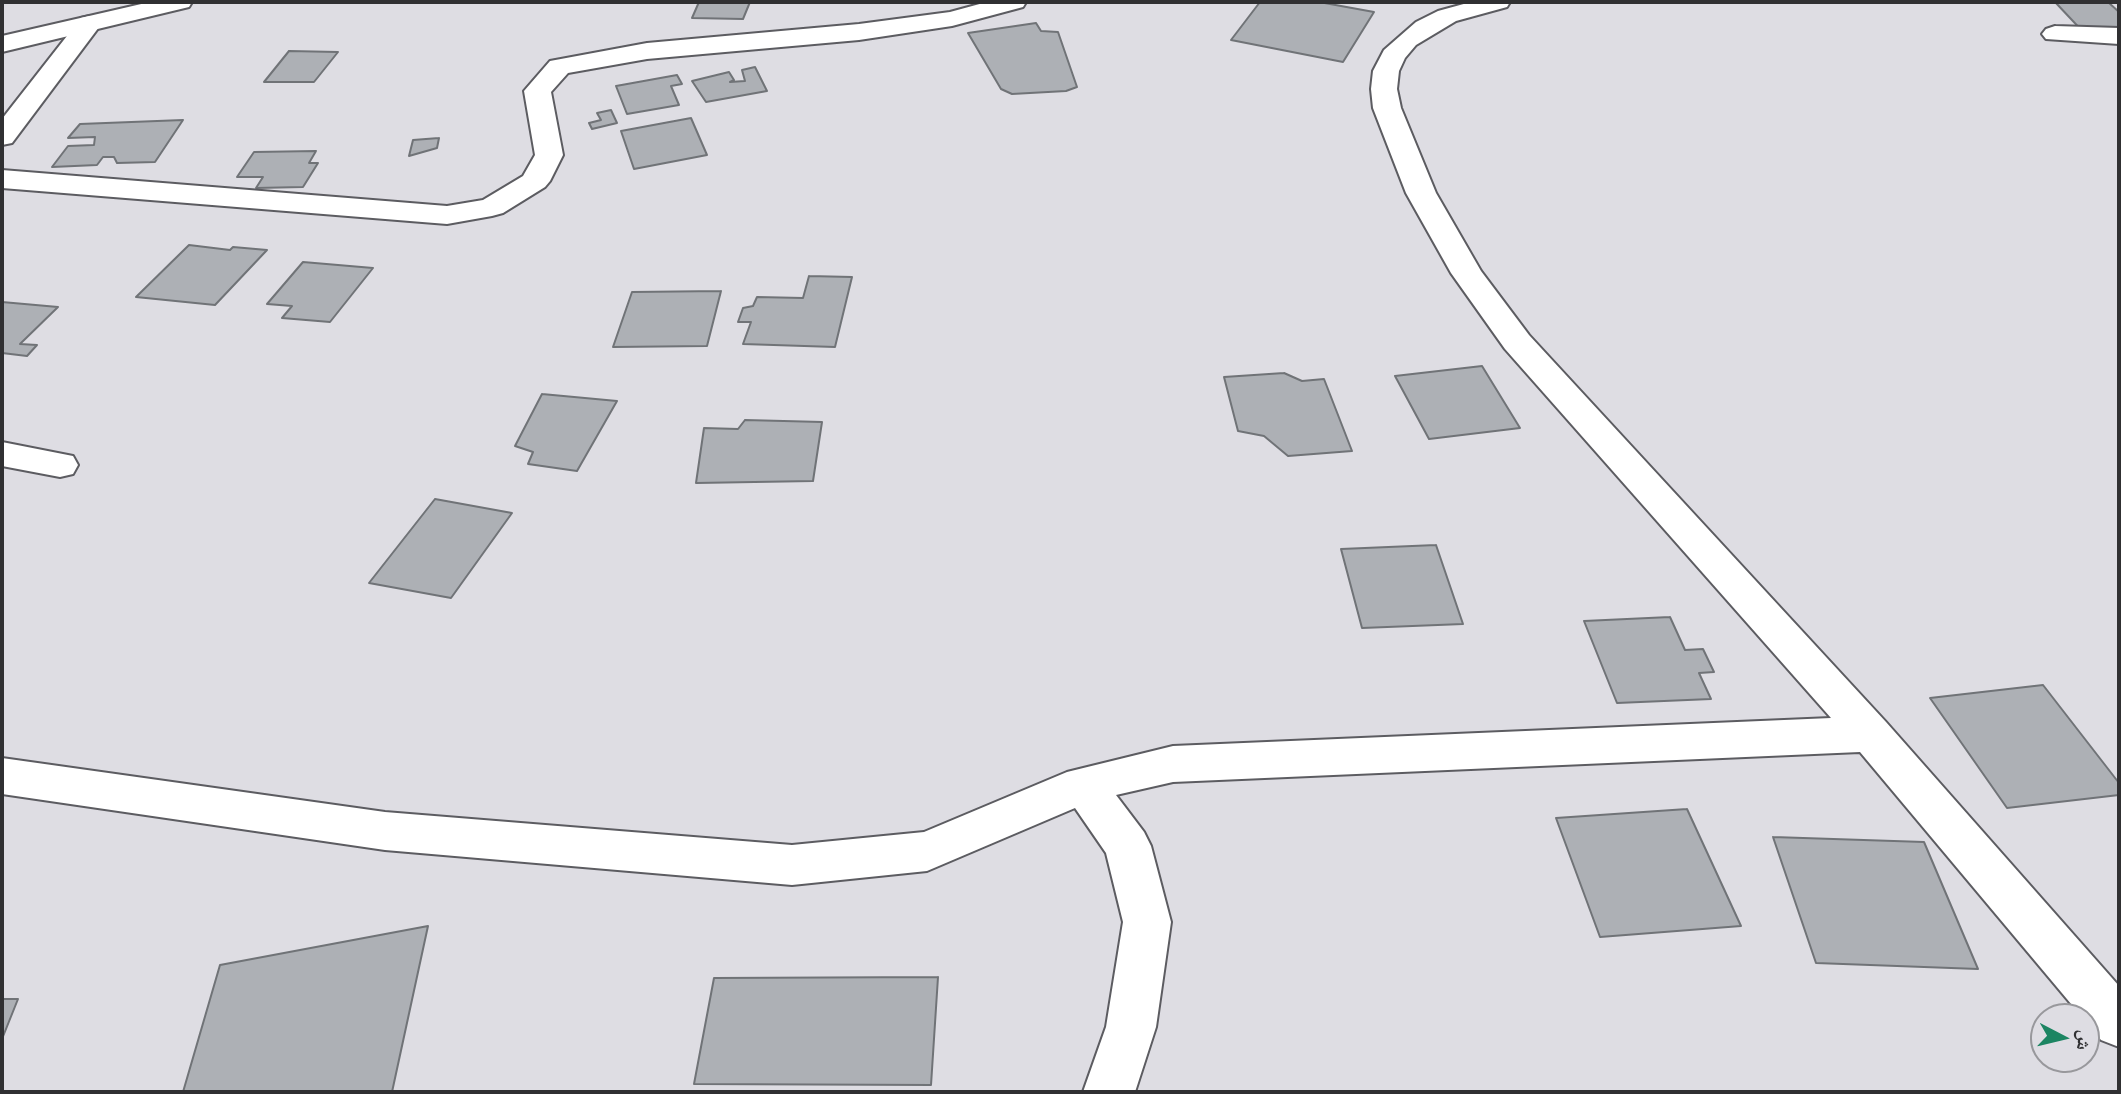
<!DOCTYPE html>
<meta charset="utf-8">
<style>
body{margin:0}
#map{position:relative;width:2121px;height:1094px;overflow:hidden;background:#dedde3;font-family:Helvetica,"Noto Naskh Arabic",sans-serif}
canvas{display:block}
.frame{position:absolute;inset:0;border:4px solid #303032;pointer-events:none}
.north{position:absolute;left:2030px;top:1003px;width:70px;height:70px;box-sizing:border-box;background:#dedde3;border:2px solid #98989c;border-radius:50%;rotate:97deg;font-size:19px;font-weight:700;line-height:28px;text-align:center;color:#303032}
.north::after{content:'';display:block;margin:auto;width:24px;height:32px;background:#1c8562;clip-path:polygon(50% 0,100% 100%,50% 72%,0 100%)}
</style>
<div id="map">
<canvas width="2121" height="1094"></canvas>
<div class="frame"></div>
<div class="north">ش</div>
</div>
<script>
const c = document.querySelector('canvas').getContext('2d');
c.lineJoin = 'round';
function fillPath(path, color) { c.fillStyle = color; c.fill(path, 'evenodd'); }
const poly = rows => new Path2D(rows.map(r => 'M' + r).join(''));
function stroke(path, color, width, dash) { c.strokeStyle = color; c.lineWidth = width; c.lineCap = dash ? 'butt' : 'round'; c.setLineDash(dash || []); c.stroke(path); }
const building = poly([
 [699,2,750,2,743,19,692,18,699,2],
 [1260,2,1319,2,1374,12,1343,62,1231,40,1260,2],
 [2055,2,2108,2,2119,12,2119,37,2087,36,2055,2],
 [1036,23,1041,31,1058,32,1077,87,1066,91,1012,94,1001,89,968,33,1036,23],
 [289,51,338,52,314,82,264,82,289,51],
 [755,67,767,91,706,102,692,81,729,72,734,80,730,82,745,81,742,70,755,67],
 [677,75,682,84,671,86,679,105,627,114,616,86,677,75],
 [611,110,617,123,592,129,589,123,601,120,597,113,611,110],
 [691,118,707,155,634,169,621,131,691,118],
 [183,120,155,162,117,163,114,157,103,157,97,165,52,167,68,146,94,145,95,137,68,138,80,124,183,120],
 [439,138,437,148,409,156,413,140,439,138],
 [316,151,309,163,318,163,303,187,256,188,263,177,237,177,254,152,316,151],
 [189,245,230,250,233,247,267,250,215,305,136,297,189,245],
 [303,262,373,268,330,322,282,318,292,306,267,304,303,262],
 [809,276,852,277,835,347,743,344,751,322,738,322,743,308,753,306,757,297,803,298,809,276],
 [721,291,707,346,613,347,632,292,721,291],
 [2,302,58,307,20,344,37,345,27,356,2,353,2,302],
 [1482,366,1520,428,1429,439,1395,376,1482,366],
 [1284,373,1302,381,1324,379,1352,451,1288,456,1264,436,1238,431,1224,377,1284,373],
 [542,394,617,401,577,471,528,464,533,452,515,446,542,394],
 [745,420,822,422,813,481,696,483,704,428,738,429,745,420],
 [435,499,512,513,451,598,369,583,435,499],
 [1436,545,1463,624,1362,628,1341,549,1436,545],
 [1670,617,1685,650,1703,649,1714,672,1699,673,1711,699,1617,703,1584,621,1670,617],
 [2043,685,2119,783,2119,795,2007,808,1930,698,2043,685],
 [1687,809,1741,926,1600,937,1556,818,1687,809],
 [1773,837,1924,842,1978,969,1816,963,1773,837],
 [428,926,392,1092,183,1092,220,965,428,926],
 [938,977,931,1085,694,1084,714,978,938,977],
 [2,999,18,999,2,1039,2,999]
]);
fillPath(building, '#adb0b5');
stroke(building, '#707377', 2);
const minor = poly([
 [987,2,1026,2,1023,7,952,26,859,40,647,59,568,73,551,92,563,155,550,181,545,187,503,213,492,216,447,224,2,188,2,170,447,206,483,200,523,176,535,155,524,91,550,61,647,43,859,24,950,12,987,2],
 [1471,2,1510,2,1507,7,1456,21,1416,45,1405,58,1399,71,1397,89,1401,108,1436,193,1481,271,1529,335,1886,722,2119,986,2119,1047,2101,1040,2086,1022,2086,1017,2082,1017,1860,752,1173,782,1116,795,1144,832,1151,846,1171,922,1156,1027,1135,1092,1083,1092,1106,1027,1123,922,1106,853,1075,808,927,871,792,885,385,850,2,794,2,758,385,812,792,845,924,832,1067,772,1173,746,1831,718,1505,349,1451,273,1406,193,1373,108,1371,89,1373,71,1384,50,1416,22,1438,11,1471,2],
 [90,16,99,18,102,23,12,143,2,145,2,119,81,18,90,16],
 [2055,26,2119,28,2119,44,2046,39,2042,34,2046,29,2055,26],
 [2,442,73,456,78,465,73,474,60,477,2,466,2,442]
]);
const secondary = poly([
 [150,2,192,2,189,7,2,52,2,36,150,2]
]);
stroke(minor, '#5c5c61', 4);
stroke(secondary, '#5c5c61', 4);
fillPath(minor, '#fff');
fillPath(secondary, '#fff');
</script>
